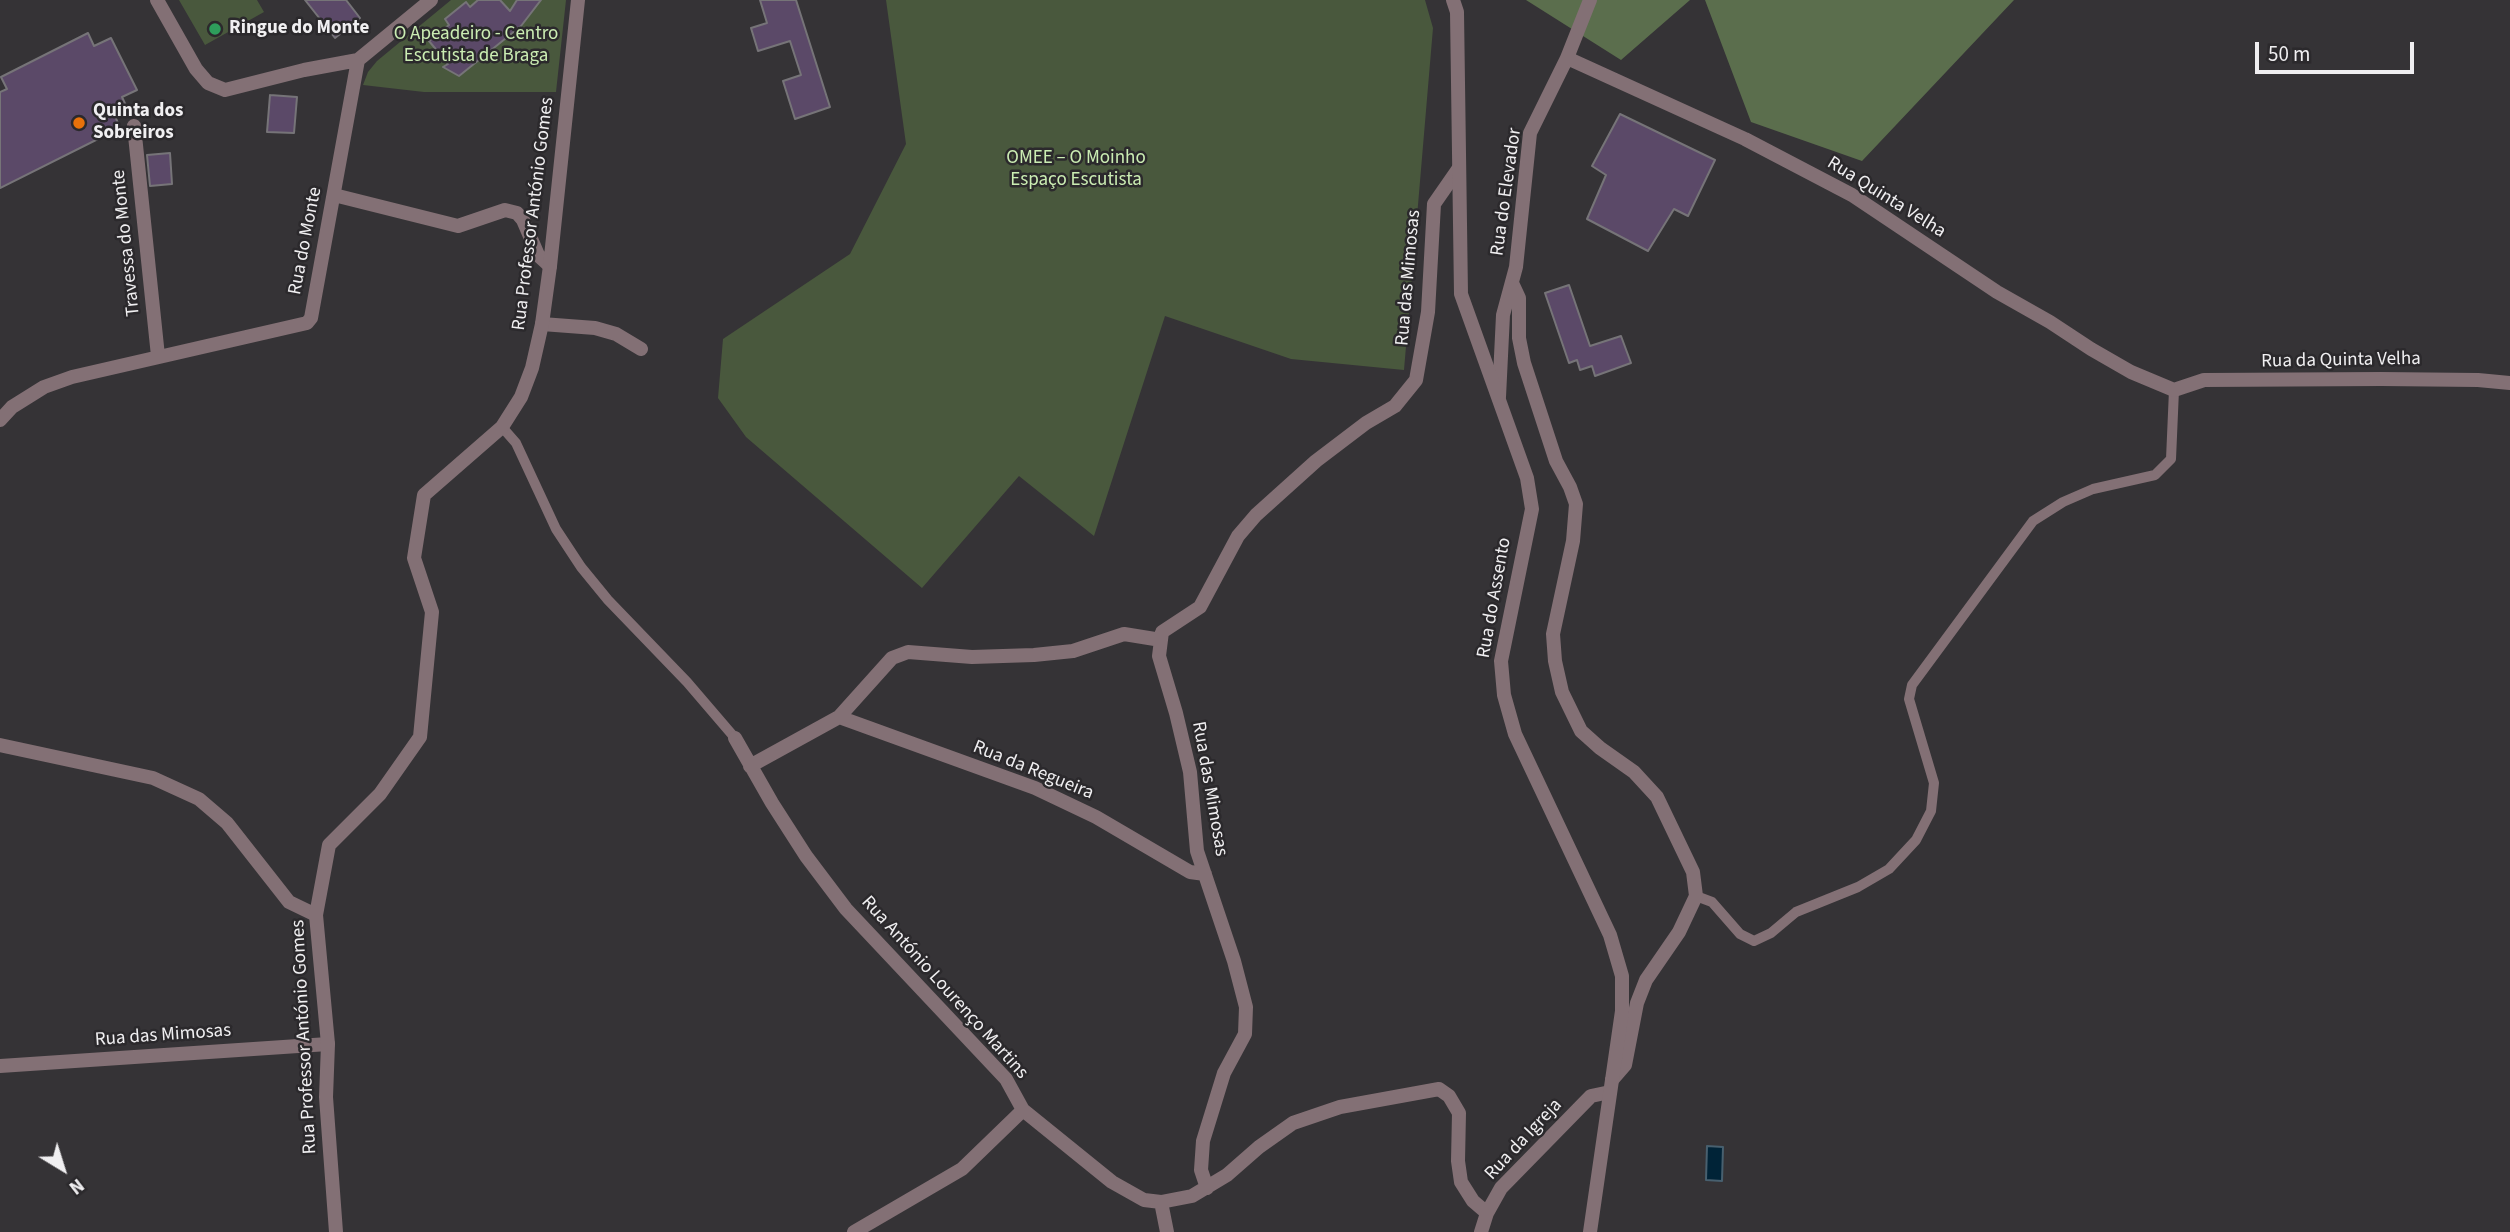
<!DOCTYPE html>
<meta charset="utf-8">
<style>
body{margin:0}
#map{position:relative;width:2510px;height:1232px;overflow:hidden;background:#353336;font-family:"Source Sans 3",sans-serif}
canvas{display:block}
.north{position:absolute;left:28px;top:1134px;width:70px;height:70px;-webkit-text-stroke:5px #2b292c;paint-order:stroke;rotate:142deg;font-size:19px;font-weight:700;line-height:28px;text-align:center;color:#f0eff1}
.north::after{content:'';display:block;margin:auto;width:24px;height:32px;background:#f0eff1;clip-path:polygon(50% 0,100% 100%,50% 72%,0 100%)}
.scale{position:absolute;left:2255px;top:42px;width:159px;height:32px;box-sizing:border-box;border:4px solid #f0eff1;border-top:0;padding-left:9px;font-size:21px;line-height:24px;white-space:nowrap;color:#f0eff1;-webkit-text-stroke:5px #2b292c;paint-order:stroke}
</style>
<div id="map">
<canvas width="2510" height="1232"></canvas>
<div class="north">N</div>
<div class="scale">50 m</div>
</div>
<script>
const c = document.querySelector('canvas').getContext('2d');
c.lineJoin = 'round';
function fillPath(path, color) { c.fillStyle = color; c.fill(path, 'evenodd'); }
const poly = rows => new Path2D(rows.map(r => 'M' + r).join(''));
function stroke(path, color, width, dash) { c.strokeStyle = color; c.lineWidth = width; c.lineCap = dash ? 'butt' : 'round'; c.setLineDash(dash || []); c.stroke(path); }
function label(font, color, halo, rows, align = 'center') {
  c.font = font + ' "Source Sans 3",sans-serif'; c.lineWidth = 5; c.setLineDash([]); c.textBaseline = 'middle'; c.strokeStyle = halo; c.fillStyle = color; for (const [text, x, y, turn = 0] of rows) {
    c.save(); c.translate(x, y); c.rotate((+turn || 0) * Math.PI / 180); c.textAlign = isNaN(turn) ? turn : align; if (halo) c.strokeText(text, 0, 0); c.fillText(text, 0, 0); c.restore();
  }
}
fillPath(poly([
 [179,0,257,0,264,12,205,45],
 [451,0,566,0,556,92,424,92,363,85,368,72,377,61],
 [886,0,1425,0,1433,28,1404,370,1291,359,1165,316,1094,536,1019,476,922,588,746,437,718,398,723,339,850,254,906,144]
]), '#49583d');
fillPath(poly([
 [1526,0,1690,0,1621,60],
 [1705,0,2014,0,1862,161,1751,122]
]), '#5b6e4d');
const water = poly([
 [1707,1146,1723,1147,1722,1181,1706,1180,1707,1146]
]);
fillPath(water, '#002337');
stroke(water, '#48606f', 2);
const building = poly([
 [305,0,346,0,360,18,335,38,305,0],
 [478,0,500,0,510,11,517,0,541,0,521,26,459,76,443,67,448,64,429,41,449,25,445,19,466,2,470,7,478,0],
 [760,0,796,0,830,107,795,119,783,81,801,75,790,41,758,51,751,28,767,23,760,0],
 [88,33,94,46,111,38,137,90,122,97,128,110,115,116,120,128,0,188,0,92,7,89,1,77,88,33],
 [270,95,297,97,294,133,267,132,270,95],
 [1620,114,1715,160,1688,216,1674,209,1648,251,1587,219,1606,175,1592,166,1620,114],
 [170,153,172,184,150,186,147,155,170,153],
 [1569,285,1590,346,1621,336,1631,363,1595,376,1592,366,1580,370,1577,360,1569,363,1545,293,1569,285]
]);
fillPath(building, '#5b4968');
stroke(building, '#767478', 2);
stroke(poly([
 [502,427,516,443,556,529,581,567,608,600,687,682,735,738],
 [1696,896,1712,902,1740,934,1754,941,1771,933,1796,912,1858,887,1889,869,1916,840,1931,811,1934,783,1909,699,1912,685,2033,521,2063,502,2093,489,2155,475,2171,459,2174,390]
]), '#837075', 10);
stroke(poly([
 [157,0,196,69,208,83,225,90,304,70,358,60],
 [1567,58,1745,139,1852,195,1997,292,2050,322,2091,349,2131,372,2174,390,2204,380,2381,379,2478,380,2510,383],
 [134,126,158,356],
 [334,195,458,226,505,210,517,213,523,220,538,255,550,266],
 [1512,283,1519,298,1519,338,1524,363,1556,461,1570,487,1576,504,1573,541,1553,634,1555,661,1562,692,1581,731,1600,748,1634,772,1657,797,1693,872,1696,896,1679,932,1646,980,1637,1003,1625,1065,1612,1080],
 [542,324,595,328,616,334,641,349],
 [1499,397,1503,315,1516,267,1530,133,1567,58,1590,0],
 [0,420,12,407,44,387,72,377,307,323,311,318,358,60,431,0],
 [839,717,1035,788,1096,817,1190,872,1205,874],
 [735,738,772,803,806,856,846,909,1006,1079,1023,1110,1112,1182,1144,1200,1161,1202,1192,1196,1227,1175,1259,1147,1293,1123,1340,1107,1439,1089,1449,1096,1459,1113,1458,1161,1461,1182,1473,1201,1487,1213],
 [0,745,153,778,199,799,227,823,289,902,316,915],
 [750,766,839,717,892,658,908,652,972,657,1034,655,1073,651,1124,634,1161,640],
 [0,1066,328,1044],
 [1207,1188,1201,1170,1203,1141,1224,1073,1245,1034,1246,1007,1234,961,1197,851,1190,772,1176,713,1159,656,1162,632,1200,607,1238,536,1256,515,1316,461,1366,423,1395,406,1416,380,1428,312,1434,204,1459,168],
 [1161,1202,1167,1232],
 [854,1232,962,1169,1023,1110],
 [1481,1232,1487,1213,1501,1188,1591,1096,1610,1092]
]), '#837075', 14);
stroke(poly([
 [1453,0,1457,12,1461,294,1527,478,1532,509,1501,661,1504,695,1515,734,1610,935,1622,976,1622,1011,1590,1232],
 [336,1232,326,1097,328,1044,316,915,329,845,380,794,420,737,432,612,414,558,424,495,502,427,521,397,532,368,542,324,550,266,578,0]
]), '#837075', 14);
for (const [x, y, r, color] of [
 [215,29,7,"#2e9e5b"],
 [79,123,7,"#e8710a"]
]) { const dot = new Path2D(); dot.arc(x, y, r, 0, 2 * Math.PI); c.fillStyle = color; c.fill(dot); stroke(dot, '#2b292c', 2.5); }
label('bold 19px', '#f0eff1', '#2b292c', [
 ["Ringue do Monte",229,29],
 ["Quinta dos",93,112],
 ["Sobreiros",93,134]
], 'left');
label('19px', '#cbedb3', '#2b292c', [
 ["O Apeadeiro - Centro",476,35],
 ["Escutista de Braga",476,57],
 ["OMEE – O Moinho",1076,159],
 ["Espaço Escutista",1076,181]
]);
label('19px', '#f0eff1', '#2b292c', [
 ["Rua do Elevador",1507,192,-82],
 ["Rua Quinta Velha",1886,198,32],
 ["Rua Professor António Gomes",534,214,-83],
 ["Rua do Monte",306,241,-79],
 ["Travessa do Monte",127,243,-96],
 ["Rua das Mimosas",1409,278,-85],
 ["Rua da Quinta Velha",2341,361,-1],
 ["Rua do Assento",1495,598,-80],
 ["Rua da Regueira",1033,771,22],
 ["Rua das Mimosas",1209,789,80],
 ["Rua António Lourenço Martins",944,988,48],
 ["Rua das Mimosas",163,1036,-4],
 ["Rua Professor António Gomes",305,1037,-93],
 ["Rua da Igreja",1524,1140,-47]
]);
</script>
